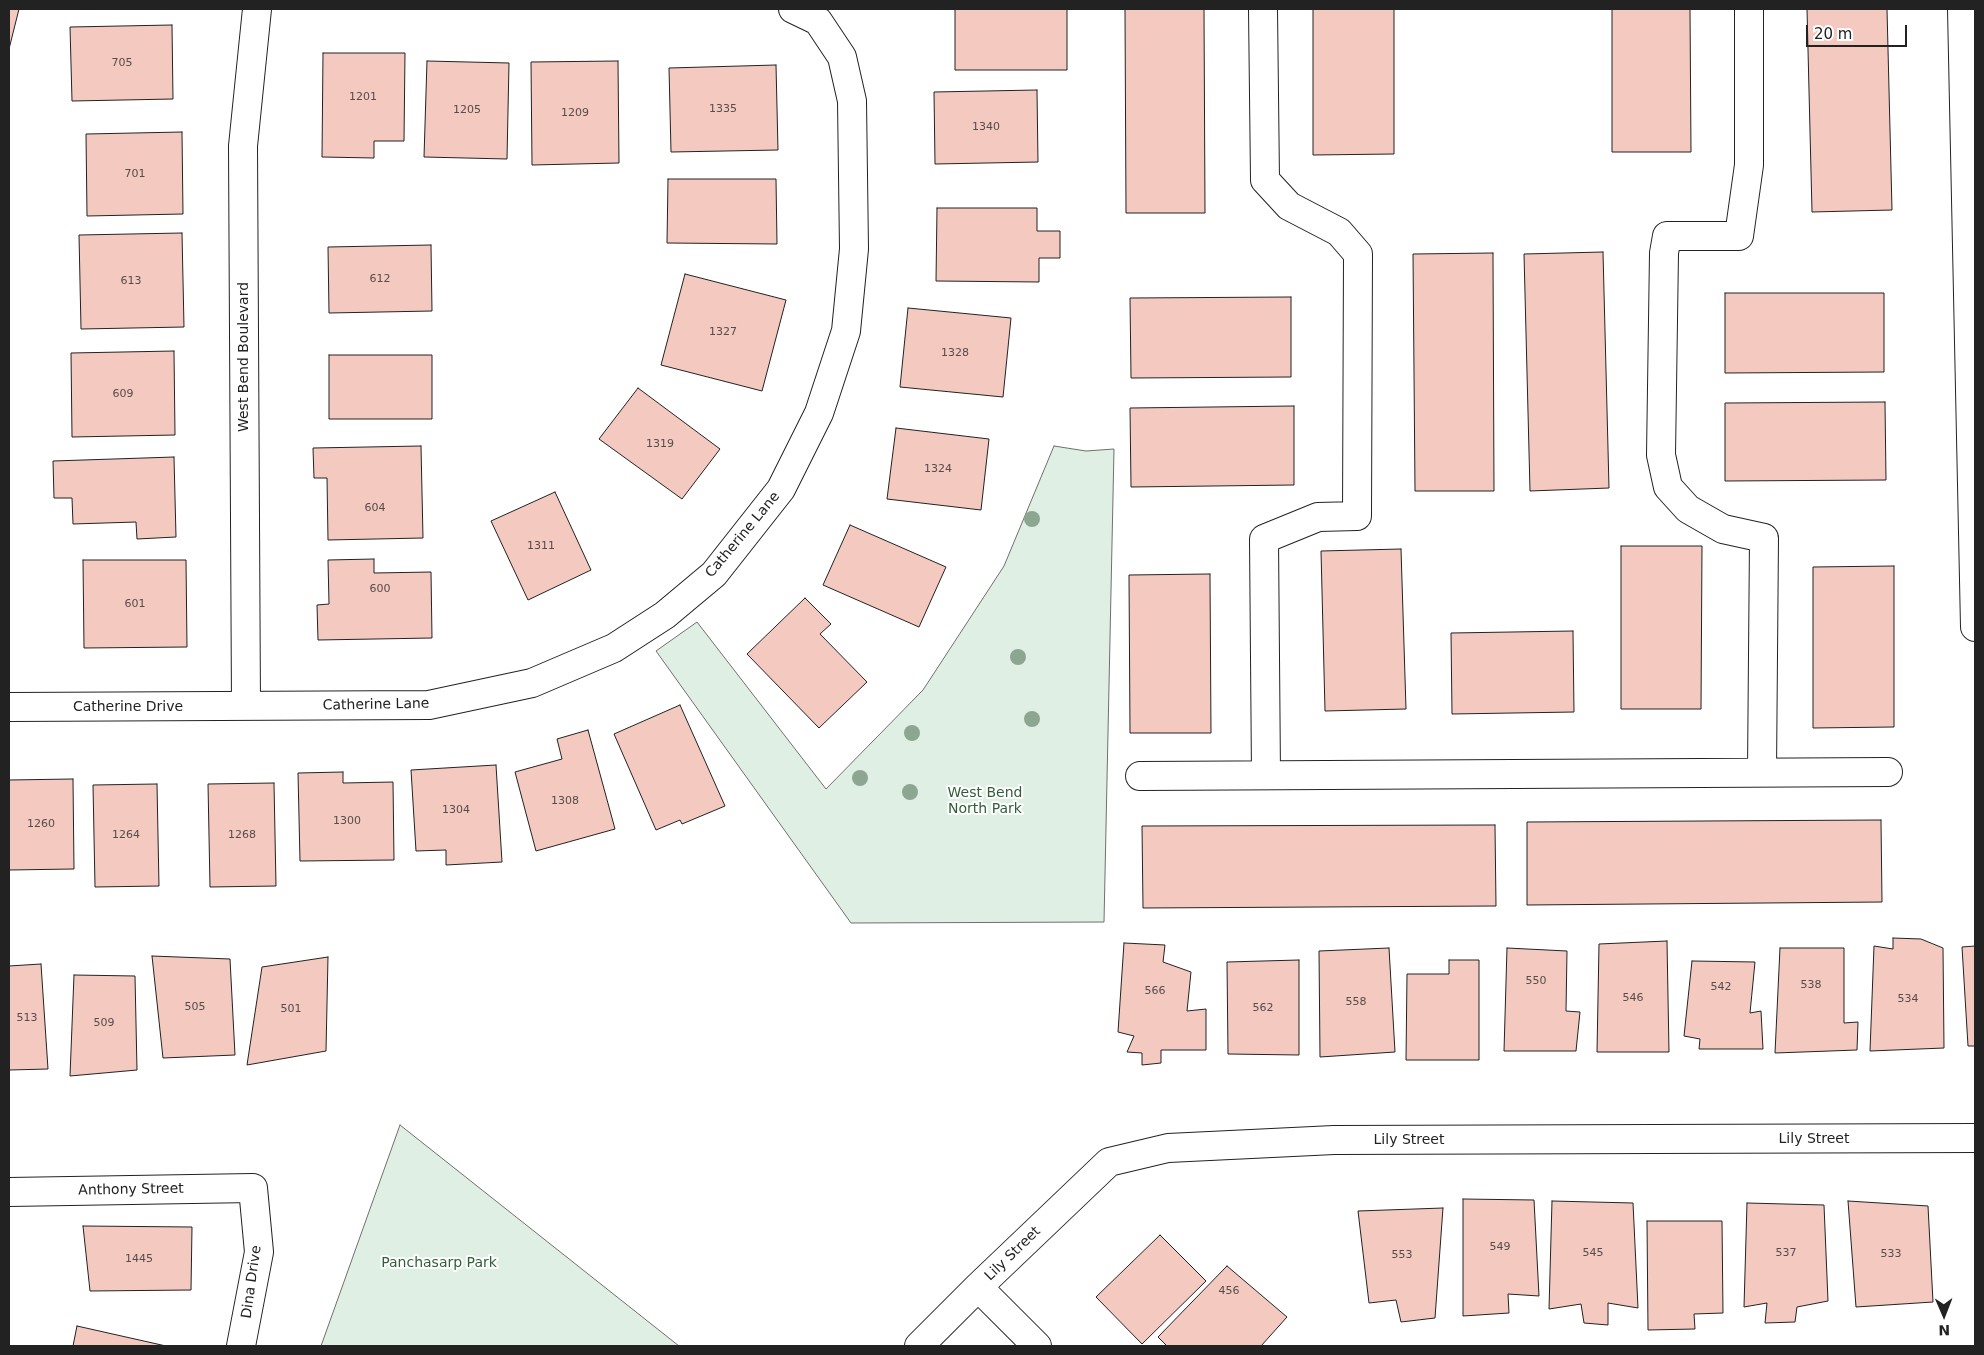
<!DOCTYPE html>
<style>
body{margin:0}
#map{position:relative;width:1984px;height:1355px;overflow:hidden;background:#fff;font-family:"DejaVu Sans",sans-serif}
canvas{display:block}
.frame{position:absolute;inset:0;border:10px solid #222;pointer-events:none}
.north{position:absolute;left:1919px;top:1290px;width:50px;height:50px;-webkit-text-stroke:4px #fff;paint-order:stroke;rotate:179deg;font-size:14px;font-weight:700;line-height:20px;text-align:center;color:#222}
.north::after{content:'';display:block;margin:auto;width:18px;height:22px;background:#222;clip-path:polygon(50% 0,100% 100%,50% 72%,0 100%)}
.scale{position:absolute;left:1806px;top:25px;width:101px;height:22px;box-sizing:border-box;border:2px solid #222;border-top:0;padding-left:6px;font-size:15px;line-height:18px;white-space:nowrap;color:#222;-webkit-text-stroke:4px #fff;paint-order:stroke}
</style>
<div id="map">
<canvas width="1984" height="1355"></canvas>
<div class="frame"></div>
<div class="north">N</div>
<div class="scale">20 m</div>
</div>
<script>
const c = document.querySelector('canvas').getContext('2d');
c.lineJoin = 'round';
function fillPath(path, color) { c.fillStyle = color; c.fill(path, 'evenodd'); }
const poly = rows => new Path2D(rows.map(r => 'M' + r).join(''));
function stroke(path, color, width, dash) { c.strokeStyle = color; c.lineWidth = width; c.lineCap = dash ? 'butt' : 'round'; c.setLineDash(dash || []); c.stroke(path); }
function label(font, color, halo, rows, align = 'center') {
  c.font = font + ' "DejaVu Sans",sans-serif'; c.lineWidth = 4; c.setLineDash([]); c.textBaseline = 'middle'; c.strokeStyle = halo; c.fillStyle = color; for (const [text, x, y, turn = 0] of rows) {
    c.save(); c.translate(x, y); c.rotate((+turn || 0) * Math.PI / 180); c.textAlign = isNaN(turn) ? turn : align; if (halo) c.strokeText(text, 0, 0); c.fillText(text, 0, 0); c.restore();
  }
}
const green = poly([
 [1054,446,1086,451,1114,449,1104,922,851,923,656,651,697,622,826,789,923,690,1004,566,1054,446],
 [400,1125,679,1346,321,1346,400,1125]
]);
fillPath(green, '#e0efe3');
stroke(green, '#6f6f6f', 1);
const building = poly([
 [9,9,19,9,9,49,9,9],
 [955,9,1067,9,1067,70,955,70,955,9],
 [1125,9,1204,9,1205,213,1126,213,1125,9],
 [1313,9,1394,9,1394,154,1313,155,1313,9],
 [1612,9,1690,9,1691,152,1612,152,1612,9],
 [1807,9,1887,9,1892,210,1812,212,1807,9],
 [172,25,173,99,72,101,70,27,172,25],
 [323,53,405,53,404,141,374,141,374,158,322,157,323,53],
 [427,61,509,63,507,159,424,157,427,61],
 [618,61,619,163,532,165,531,62,618,61],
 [776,65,778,150,671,152,669,68,776,65],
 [1037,90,1038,162,935,164,934,92,1037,90],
 [182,132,183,214,87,216,86,134,182,132],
 [668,179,776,179,777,244,667,243,668,179],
 [937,208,1037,208,1037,231,1060,231,1060,258,1039,258,1039,282,936,281,937,208],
 [182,233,184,327,81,329,79,235,182,233],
 [431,245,432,311,329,313,328,247,431,245],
 [1603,252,1609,488,1530,491,1524,254,1603,252],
 [1493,253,1494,491,1415,491,1413,254,1493,253],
 [685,274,786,300,762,391,661,365,685,274],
 [1725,293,1884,293,1884,372,1725,373,1725,293],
 [1291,297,1291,377,1131,378,1130,298,1291,297],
 [908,308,1011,318,1003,397,900,387,908,308],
 [174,351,175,435,72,437,71,353,174,351],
 [329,355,432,355,432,419,329,419,329,355],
 [638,388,720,449,682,499,599,439,638,388],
 [1885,402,1886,480,1725,481,1725,403,1885,402],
 [1294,406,1294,485,1131,487,1130,408,1294,406],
 [896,428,989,439,981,510,887,499,896,428],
 [421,446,423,538,328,540,327,478,314,478,313,448,421,446],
 [174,457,176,537,137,539,136,522,73,524,72,498,54,498,53,461,174,457],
 [555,492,591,570,528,600,491,521,555,492],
 [850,525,946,567,919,627,823,585,850,525],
 [1621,546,1702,546,1701,709,1621,709,1621,546],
 [1401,549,1406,709,1325,711,1321,551,1401,549],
 [374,559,374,573,431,572,432,638,318,640,317,605,329,604,328,560,374,559],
 [83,560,186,560,187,647,84,648,83,560],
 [1894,566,1894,727,1813,728,1813,567,1894,566],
 [1210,574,1211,733,1130,733,1129,575,1210,574],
 [805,598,831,624,820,634,867,682,819,728,747,654,805,598],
 [1573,631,1574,712,1452,714,1451,633,1573,631],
 [680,705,725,806,682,824,680,820,656,830,614,734,680,705],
 [588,730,615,829,536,851,515,772,562,759,557,739,588,730],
 [496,765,502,862,446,865,446,850,416,851,411,770,496,765],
 [343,772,343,783,393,782,394,860,300,861,298,773,343,772],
 [73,779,74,869,9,870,9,780,73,779],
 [274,783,276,886,210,887,208,784,274,783],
 [157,784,159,886,95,887,93,785,157,784],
 [1881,820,1882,902,1527,905,1527,822,1881,820],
 [1495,825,1496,906,1143,908,1142,826,1495,825],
 [1893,938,1921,939,1943,948,1944,1048,1870,1051,1874,946,1893,949,1893,938],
 [1667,941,1669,1052,1597,1052,1599,944,1667,941],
 [1124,943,1165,945,1163,962,1191,972,1187,1011,1206,1009,1206,1050,1161,1050,1161,1063,1142,1065,1142,1053,1127,1052,1134,1036,1118,1032,1124,943],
 [1975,946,1975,1046,1968,1046,1962,947,1975,946],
 [1389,948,1395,1052,1320,1057,1319,951,1389,948],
 [1507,948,1567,951,1566,1011,1580,1012,1576,1051,1504,1051,1507,948],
 [1780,948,1844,948,1844,1023,1858,1022,1857,1050,1775,1053,1780,948],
 [152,956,230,959,235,1055,163,1058,152,956],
 [328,957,326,1051,247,1065,262,967,328,957],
 [1299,960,1299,1055,1228,1054,1227,962,1299,960],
 [1449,960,1479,960,1479,1060,1406,1060,1407,974,1449,974,1449,960],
 [1692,961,1755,962,1750,1013,1761,1011,1763,1049,1699,1049,1700,1039,1684,1036,1692,961],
 [41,964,48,1069,9,1070,9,966,41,964],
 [74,975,135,976,137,1070,70,1076,74,975],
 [1463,1199,1534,1200,1539,1296,1508,1294,1509,1313,1463,1316,1463,1199],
 [1552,1201,1633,1203,1638,1308,1608,1303,1608,1325,1584,1323,1581,1304,1549,1309,1552,1201],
 [1848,1201,1928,1206,1933,1302,1856,1307,1848,1201],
 [1747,1203,1824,1205,1828,1301,1797,1307,1795,1322,1765,1323,1767,1303,1744,1307,1747,1203],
 [1443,1208,1435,1318,1401,1322,1396,1300,1369,1303,1358,1211,1443,1208],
 [1647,1221,1722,1221,1723,1313,1694,1314,1695,1329,1648,1330,1647,1221],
 [83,1226,192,1227,191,1290,90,1291,83,1226],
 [1160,1235,1206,1281,1142,1344,1096,1297,1160,1235],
 [1227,1266,1287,1317,1261,1346,1167,1346,1158,1337,1227,1266],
 [77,1326,166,1346,73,1346,77,1326]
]);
fillPath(building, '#f3c9c0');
stroke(building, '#222', 1);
const minor = poly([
 [1263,9,1265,180,1289,206,1339,232,1358,254,1357,516,1318,517,1264,539,1266,775],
 [1749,9,1749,165,1739,236,1667,236,1664,253,1661,455,1668,487,1688,509,1723,529,1764,538,1762,772],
 [1962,9,1975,627],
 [246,706,243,146,257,9],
 [9,707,429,705,532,683,614,648,665,615,714,574,781,489,819,413,846,331,854,249,852,101,842,57,818,21,793,9],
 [1140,776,1888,772],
 [9,1192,253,1188,259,1252,241,1346],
 [978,1287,1037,1346],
 [919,1346,978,1287,1109,1162,1168,1148,1334,1140,1975,1138]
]);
stroke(minor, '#222', 30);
stroke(minor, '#fff', 28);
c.fillStyle = '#8da692';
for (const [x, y] of [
 [1032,519],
 [1018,657],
 [1032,719],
 [912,733],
 [860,778],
 [910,792]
]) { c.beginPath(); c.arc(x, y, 8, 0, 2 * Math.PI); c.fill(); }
label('11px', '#564c4a', null, [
 ["705",122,63],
 ["1201",363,97],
 ["1335",723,109],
 ["1205",467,110],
 ["1209",575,113],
 ["1340",986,127],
 ["701",135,174],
 ["612",380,279],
 ["613",131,281],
 ["1327",723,332],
 ["1328",955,353],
 ["609",123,394],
 ["1319",660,444],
 ["1324",938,469],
 ["604",375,508],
 ["1311",541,546],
 ["600",380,589],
 ["601",135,604],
 ["1308",565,801],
 ["1304",456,810],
 ["1300",347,821],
 ["1260",41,824],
 ["1264",126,835],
 ["1268",242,835],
 ["550",1536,981],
 ["538",1811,985],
 ["542",1721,987],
 ["566",1155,991],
 ["546",1633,998],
 ["534",1908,999],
 ["558",1356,1002],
 ["505",195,1007],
 ["562",1263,1008],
 ["501",291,1009],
 ["513",27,1018],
 ["509",104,1023],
 ["549",1500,1247],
 ["545",1593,1253],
 ["537",1786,1253],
 ["533",1891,1254],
 ["553",1402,1255],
 ["1445",139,1259],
 ["456",1229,1291]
]);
label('14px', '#222', '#fff', [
 ["West Bend Boulevard",244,357,-90],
 ["Catherine Lane",743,535,-50],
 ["Catherine Lane",376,705,-1],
 ["Catherine Drive",128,707],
 ["Lily Street",1814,1139],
 ["Lily Street",1409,1140],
 ["Anthony Street",131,1190,-1],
 ["Lily Street",1013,1254,-44],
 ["Dina Drive",252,1282,-82]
]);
label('14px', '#2f5e38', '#fff', [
 ["West Bend",985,793],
 ["North Park",985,809],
 ["Panchasarp Park",439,1263]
]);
</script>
